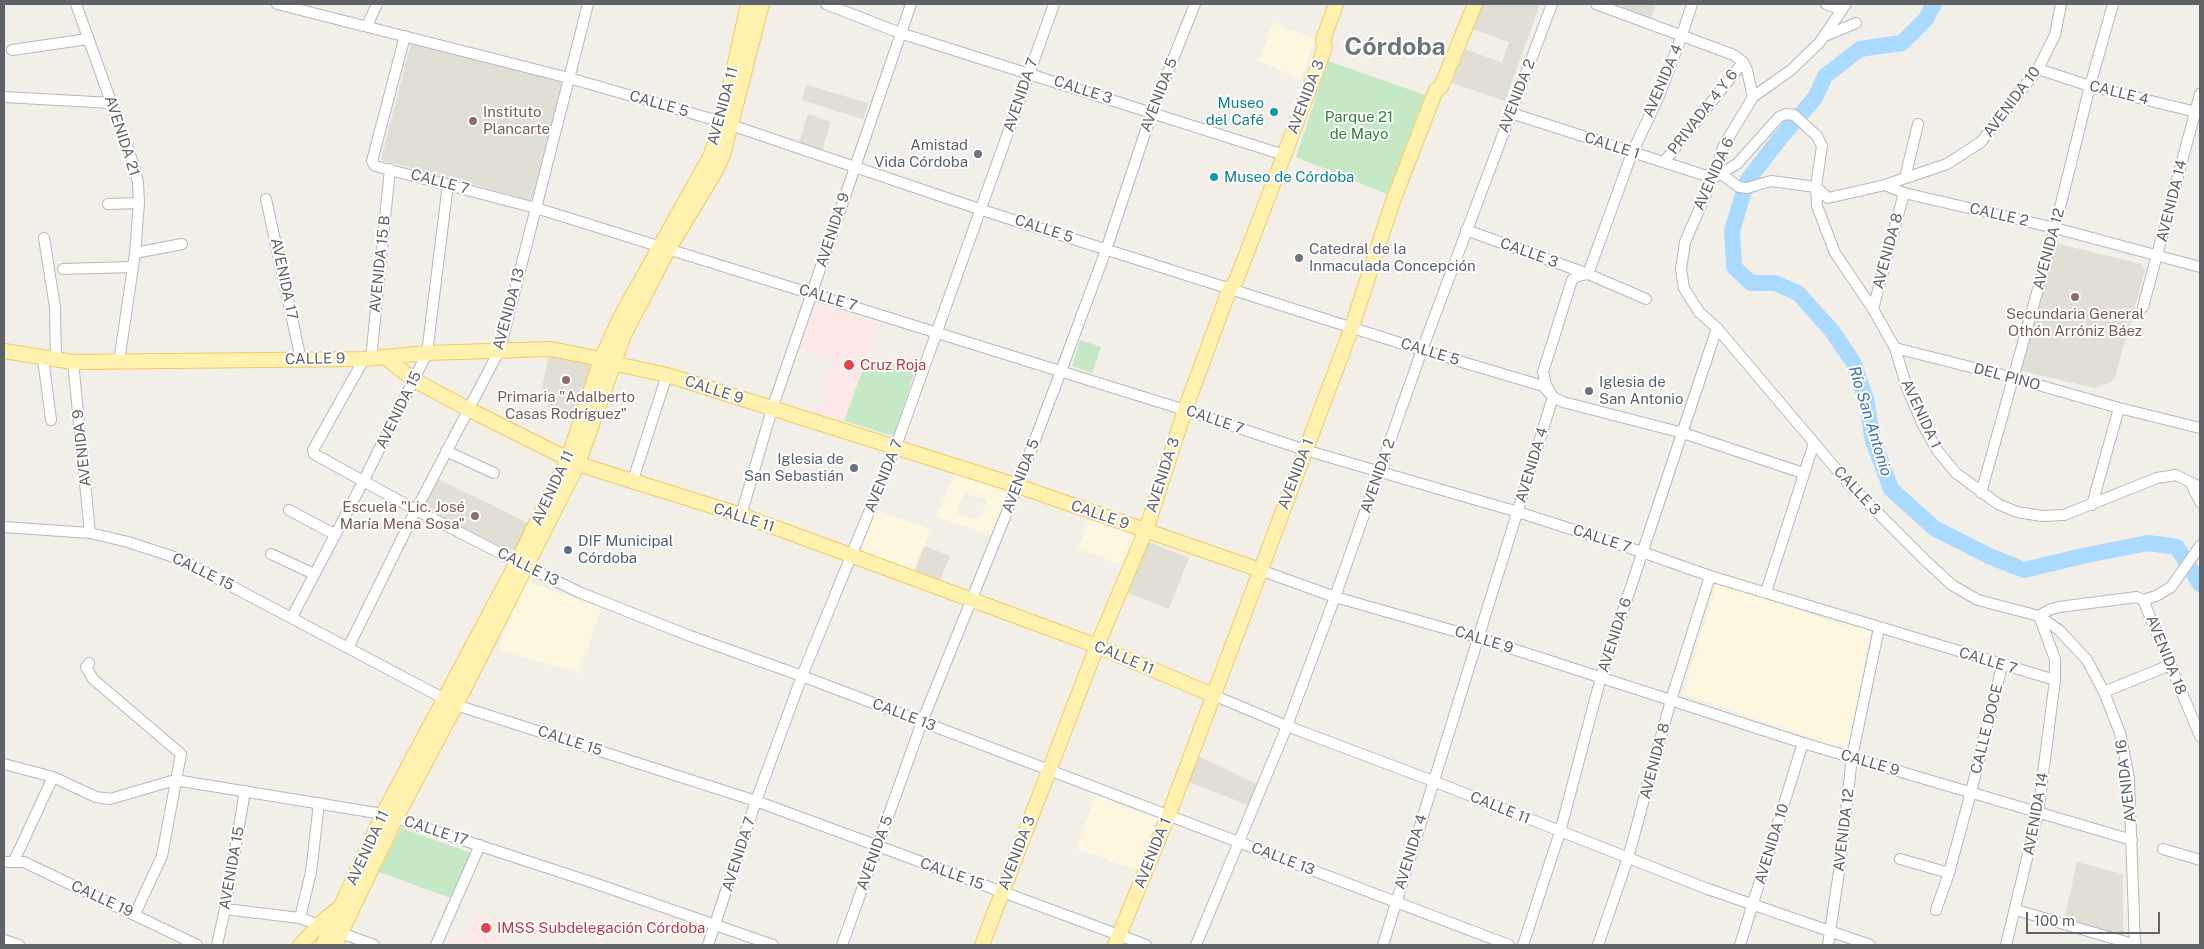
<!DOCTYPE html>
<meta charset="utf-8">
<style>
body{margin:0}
#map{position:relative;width:2204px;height:949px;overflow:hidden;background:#f1efe8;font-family:"Public Sans",sans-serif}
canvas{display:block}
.frame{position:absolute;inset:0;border:5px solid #5f6368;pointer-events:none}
.scale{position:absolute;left:2026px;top:912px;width:134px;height:22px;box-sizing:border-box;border:2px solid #5f6368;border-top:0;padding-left:6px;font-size:15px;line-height:18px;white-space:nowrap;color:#5f6368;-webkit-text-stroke:4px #fff;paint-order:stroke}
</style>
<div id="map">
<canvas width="2204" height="949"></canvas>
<div class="frame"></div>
<div class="scale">100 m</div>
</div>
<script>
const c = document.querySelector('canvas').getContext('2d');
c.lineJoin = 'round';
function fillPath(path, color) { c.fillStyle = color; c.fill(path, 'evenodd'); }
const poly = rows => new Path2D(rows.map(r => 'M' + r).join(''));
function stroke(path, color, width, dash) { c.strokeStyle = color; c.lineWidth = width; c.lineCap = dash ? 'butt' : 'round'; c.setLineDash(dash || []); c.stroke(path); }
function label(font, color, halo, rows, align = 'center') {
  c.font = font + ' "Public Sans",sans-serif'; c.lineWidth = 4; c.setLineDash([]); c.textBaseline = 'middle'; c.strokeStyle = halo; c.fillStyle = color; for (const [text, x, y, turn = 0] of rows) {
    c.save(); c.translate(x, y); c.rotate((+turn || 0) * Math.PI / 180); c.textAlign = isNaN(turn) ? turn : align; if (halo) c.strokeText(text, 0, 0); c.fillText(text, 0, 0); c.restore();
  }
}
fillPath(poly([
 [1273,23,1316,39,1301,79,1258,61],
 [956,472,1011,490,991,535,936,517],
 [964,493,987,500,979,520,956,513],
 [875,510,931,529,914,573,860,553],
 [1090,517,1138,533,1125,566,1078,549],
 [527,581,601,608,579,673,498,650,504,631],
 [1717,582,1844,626,1846,620,1871,629,1848,753,1810,742,1811,738,1683,694],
 [1096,795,1160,819,1138,871,1076,848]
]), '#fef7e0');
fillPath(poly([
 [1483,4,1540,4,1505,101,1452,83,1465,49,1502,63,1509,42,1473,29],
 [1623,4,1656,4,1651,19,1622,8],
 [411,42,564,83,537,196,530,200,381,160],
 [807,85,868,103,863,119,801,100],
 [808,114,831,122,822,150,799,142],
 [2055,243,2141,264,2145,271,2114,380,2095,388,2021,371],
 [549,355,592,362,579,414,539,402],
 [436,478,530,524,516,549,509,550,421,508],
 [1146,541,1189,558,1169,609,1126,592],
 [924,546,950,556,939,582,914,573],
 [1196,755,1257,784,1248,805,1186,781],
 [2077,862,2123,874,2123,936,2064,920]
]), '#e1ded6');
fillPath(poly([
 [810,303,881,322,844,421,818,414,834,358,795,348],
 [476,913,505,923,498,945,444,945,449,934,465,939]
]), '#fce8e6');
fillPath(poly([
 [1328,61,1425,95,1387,194,1296,157],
 [1080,340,1101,347,1092,373,1072,366],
 [866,361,916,367,894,436,844,421],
 [401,828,471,853,451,898,379,872]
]), '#c5e8c5');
stroke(poly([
 [1934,4,1926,19,1902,43,1860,49,1825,76,1815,98,1781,137,1747,181,1732,231,1734,267,1751,283,1775,283,1798,293,1832,331,1853,362,1866,399,1873,441,1891,489,1934,528,1989,556,2024,570,2087,555,2148,543,2177,547,2200,584]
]), '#aadaff', 16);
const minor = poly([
 [76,4,135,169,138,183,139,203,135,253,119,362],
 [277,4,569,78,722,122,982,210,1422,350,1543,386,1553,397,1563,402,1683,433,1803,473],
 [826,4,900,33,1284,155],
 [1596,4,1734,55,1743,62,1747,70,1753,97],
 [1826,4,1842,10],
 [1846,4,1819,43,1791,70,1753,97,1724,145,1713,178,1685,242,1681,269,1684,288,1699,312,1717,328,1848,483,1927,562,1952,585,1978,600,2039,616,2059,630,2087,660,2104,692,2120,733,2129,778,2135,945],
 [367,26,377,4],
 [405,36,372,161,375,166,536,208,1185,410,1305,450,1518,512,1642,552,1710,576,2055,680],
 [1825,36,1856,23],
 [12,50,88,39],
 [2038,69,2090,86,2200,113],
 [4,97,112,103],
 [1511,113,1713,178,1737,164,1779,117,1786,114,1794,115,1817,136,1822,146,1816,187,1817,206,1835,253,1873,309,1895,348,1907,388,1923,425,1937,450,1956,473,1998,504,2017,512,2042,516,2064,515,2157,478,2176,475,2200,487],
 [1664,162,1743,62],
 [1721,174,1739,187,1747,188,1771,181,1816,187],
 [1905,178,1918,124],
 [1885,185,1904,193,2055,228,2200,267],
 [1816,187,1828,198,1885,185,1947,164,1981,142,2038,69,2055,35,2061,4],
 [266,199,301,360],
 [108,204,139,203],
 [1466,230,1588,274,1646,299],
 [44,238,55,307,56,361],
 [135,253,182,244],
 [63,269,133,267],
 [2143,307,2200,94],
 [1873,309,1904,193],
 [1895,348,2014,378,2119,408,2200,428],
 [43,359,51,420],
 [364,359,313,450,314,454,416,510,527,567,581,593,690,636,802,676,1509,945],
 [371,359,390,169],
 [73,362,90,533],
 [446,451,494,473],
 [632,483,667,375],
 [2191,483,2200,502],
 [1981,493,2055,228,2090,86,2113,4],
 [2092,505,2119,408],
 [289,510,334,534],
 [741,515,772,409,911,4],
 [4,527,90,533,128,542,180,559,456,705,756,801,1146,945],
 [271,554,314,574],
 [1260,570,1335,597,1479,638,1803,743,2132,840],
 [1766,592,1814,443],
 [2143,600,2200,736],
 [2039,616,2049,610,2059,607,2137,597,2143,600,2156,596,2171,587,2200,546],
 [292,617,363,482,427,353,448,184],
 [348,648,416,510,500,349,588,4],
 [89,663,86,667,93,679,181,754,162,856,135,914],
 [2104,692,2170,665],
 [1213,695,1287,726,1433,781,1705,888,1870,945],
 [4,764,53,777,96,797,110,799,175,780,383,814,594,883,773,945],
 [2163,849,2200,860],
 [1900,859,1949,873],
 [14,861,53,777],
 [4,862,24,862,197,945],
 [225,909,300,918,374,945],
 [1936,910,1949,873,1971,792,2002,666],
 [2016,910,2136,945],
 [300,918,311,872,319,803],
 [4,940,19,945],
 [217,945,225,909,245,791],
 [436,945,480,845],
 [708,945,756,801,802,676,896,446,1054,4],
 [842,945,922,722,1017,487,1061,371,1106,250,1152,112,1195,4],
 [1196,945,1287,726,1335,597,1422,350,1552,4],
 [1383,945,1553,397,1546,385,1543,372,1572,280,1577,276,1588,274,1632,153,1659,96,1682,35,1692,4],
 [1523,945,1560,832,1601,677,1717,328],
 [1598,945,1628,858,1671,700,1710,576],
 [1740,945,1803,743],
 [1828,945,1840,865,1852,757,1879,628],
 [2006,945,2038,813,2055,680,2055,659,2039,616]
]);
const major = poly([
 [4,351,73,362,364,359,427,353,551,349,601,359,612,363,667,375,1012,484,1260,570],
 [386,358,414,380,468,409,578,464,741,515,823,545,1097,646,1213,695],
 [300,945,326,918,338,909],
 [323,945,383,814,517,562,568,459,601,359,621,316,710,157,722,122,748,4],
 [335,945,396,818,456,705,578,464,624,335,668,250,715,172,723,155,762,4],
 [982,945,1097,646,1146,530,1185,410,1230,288,1236,281,1325,48,1323,40,1336,4],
 [1115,945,1169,814,1352,327,1393,201,1436,90,1441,87,1475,4]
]);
stroke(minor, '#b5b8bc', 12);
stroke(major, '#f2c960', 16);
stroke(minor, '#fff', 10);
stroke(major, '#fff2af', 14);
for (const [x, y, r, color] of [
 [1274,112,5,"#0f9aa8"],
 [473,121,5,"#8d6e63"],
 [978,154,5,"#6b7280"],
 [1214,177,5,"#0f9aa8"],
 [1299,258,5,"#6b7280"],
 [2075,297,5,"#8d6e63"],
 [849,365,6,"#e0444e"],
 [566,380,5,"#8d6e63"],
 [1589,391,5,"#6b7280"],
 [854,468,5,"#6b7280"],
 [475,516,5,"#8d6e63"],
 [568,550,5,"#5c6f8a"],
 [486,928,6,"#e0444e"]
]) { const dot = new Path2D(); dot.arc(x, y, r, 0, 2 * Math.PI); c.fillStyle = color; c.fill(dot); stroke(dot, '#fff', 2); }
label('15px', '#5f6368', '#fff', [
 ["AVENIDA 4",1663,81,-67],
 ["CALLE 3",1083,90,18],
 ["CALLE 4",2119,93,14],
 ["AVENIDA 7",1021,95,-71],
 ["AVENIDA 5",1159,95,-69],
 ["AVENIDA 2",1517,96,-69],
 ["AVENIDA 3",1306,97,-69],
 ["AVENIDA 10",2012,102,-53],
 ["CALLE 5",659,104,16],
 ["AVENIDA 11",723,106,-75],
 ["PRIVADA 4 Y 6",1703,112,-52],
 ["AVENIDA 21",122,136,72],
 ["CALLE 1",1612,146,18],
 ["AVENIDA 6",1714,174,-66],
 ["CALLE 7",440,182,15],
 ["AVENIDA 14",2172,201,-76],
 ["CALLE 2",1999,215,13],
 ["CALLE 5",1044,229,18],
 ["AVENIDA 9",833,230,-72],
 ["AVENIDA 12",2049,249,-75],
 ["AVENIDA 8",1888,251,-75],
 ["CALLE 3",1529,253,20],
 ["AVENIDA 15 B",380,264,-84],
 ["AVENIDA 17",284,279,78],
 ["CALLE 7",828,298,17],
 ["AVENIDA 13",509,309,-75],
 ["CALLE 5",1430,352,17],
 ["CALLE 9",315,359,-1],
 ["DEL PINO",2007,377,15],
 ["CALLE 9",714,390,18],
 ["AVENIDA 15",399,410,-64],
 ["AVENIDA 1",1921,414,65],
 ["CALLE 7",1215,420,19],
 ["AVENIDA 9",82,448,-96],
 ["AVENIDA 4",1532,465,-73],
 ["AVENIDA 1",1296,474,-69],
 ["AVENIDA 3",1163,475,-72],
 ["AVENIDA 7",884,476,-68],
 ["AVENIDA 5",1021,476,-69],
 ["AVENIDA 2",1378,476,-71],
 ["AVENIDA 11",553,488,-65],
 ["CALLE 3",1857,491,47],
 ["CALLE 9",1100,515,19],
 ["CALLE 11",744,518,18],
 ["CALLE 7",1602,539,18],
 ["CALLE 13",528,567,27],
 ["CALLE 15",203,572,26],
 ["AVENIDA 6",1615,635,-72],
 ["CALLE 9",1484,640,17],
 ["AVENIDA 18",2166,655,68],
 ["CALLE 11",1124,658,23],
 ["CALLE 7",1988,661,17],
 ["CALLE 13",904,715,21],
 ["CALLE DOCE",1987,729,-76],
 ["CALLE 15",570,741,18],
 ["AVENIDA 8",1655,761,-75],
 ["CALLE 9",1870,763,16],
 ["AVENIDA 16",2126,781,-97],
 ["CALLE 11",1500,808,22],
 ["AVENIDA 14",2036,814,-80],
 ["AVENIDA 12",1844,830,-83],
 ["CALLE 17",436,831,18],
 ["AVENIDA 10",1772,844,-73],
 ["AVENIDA 11",368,848,-65],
 ["AVENIDA 4",1411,852,-73],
 ["AVENIDA 5",875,853,-70],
 ["AVENIDA 3",1017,853,-69],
 ["AVENIDA 1",1153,853,-68],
 ["AVENIDA 7",739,854,-72],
 ["CALLE 13",1283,859,21],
 ["AVENIDA 15",232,868,-80],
 ["CALLE 15",952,874,20],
 ["CALLE 19",102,899,25]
]);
label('15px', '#0d838f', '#fff', [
 ["Museo",1264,103],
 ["del Café",1264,120],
 ["Museo de Córdoba",1224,177,"left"]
], 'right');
label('15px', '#785e54', '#fff', [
 ["Instituto",483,112,"left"],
 ["Plancarte",483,129,"left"],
 ["Secundaria General",2075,314],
 ["Othón Arróniz Báez",2075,331],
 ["Primaria \"Adalberto",566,397],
 ["Casas Rodríguez\"",566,414],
 ["Escuela \"Lic. José",465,507,"right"],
 ["María Mena Sosa\"",465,524,"right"]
]);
label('15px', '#348238', '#fff', [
 ["Parque 21",1359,117],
 ["de Mayo",1359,134]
]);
label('15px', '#5b616d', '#fff', [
 ["Amistad",968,145],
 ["Vida Córdoba",968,162],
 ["Catedral de la",1309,249,"left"],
 ["Inmaculada Concepción",1309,266,"left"],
 ["Iglesia de",1599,382,"left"],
 ["San Antonio",1599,399,"left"],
 ["Iglesia de",844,459],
 ["San Sebastián",844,476]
], 'right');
label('15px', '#be3a42', '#fff', [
 ["Cruz Roja",860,365],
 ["IMSS Subdelegación Córdoba",497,928]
], 'left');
label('15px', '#4e5e75', '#fff', [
 ["DIF Municipal",578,541],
 ["Córdoba",578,558]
], 'left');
label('italic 16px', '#4174aa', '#fff', [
 ["Río San Antonio",1870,421,73]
]);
label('bold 25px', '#70757a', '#fff', [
 ["Córdoba",1395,47]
]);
</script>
